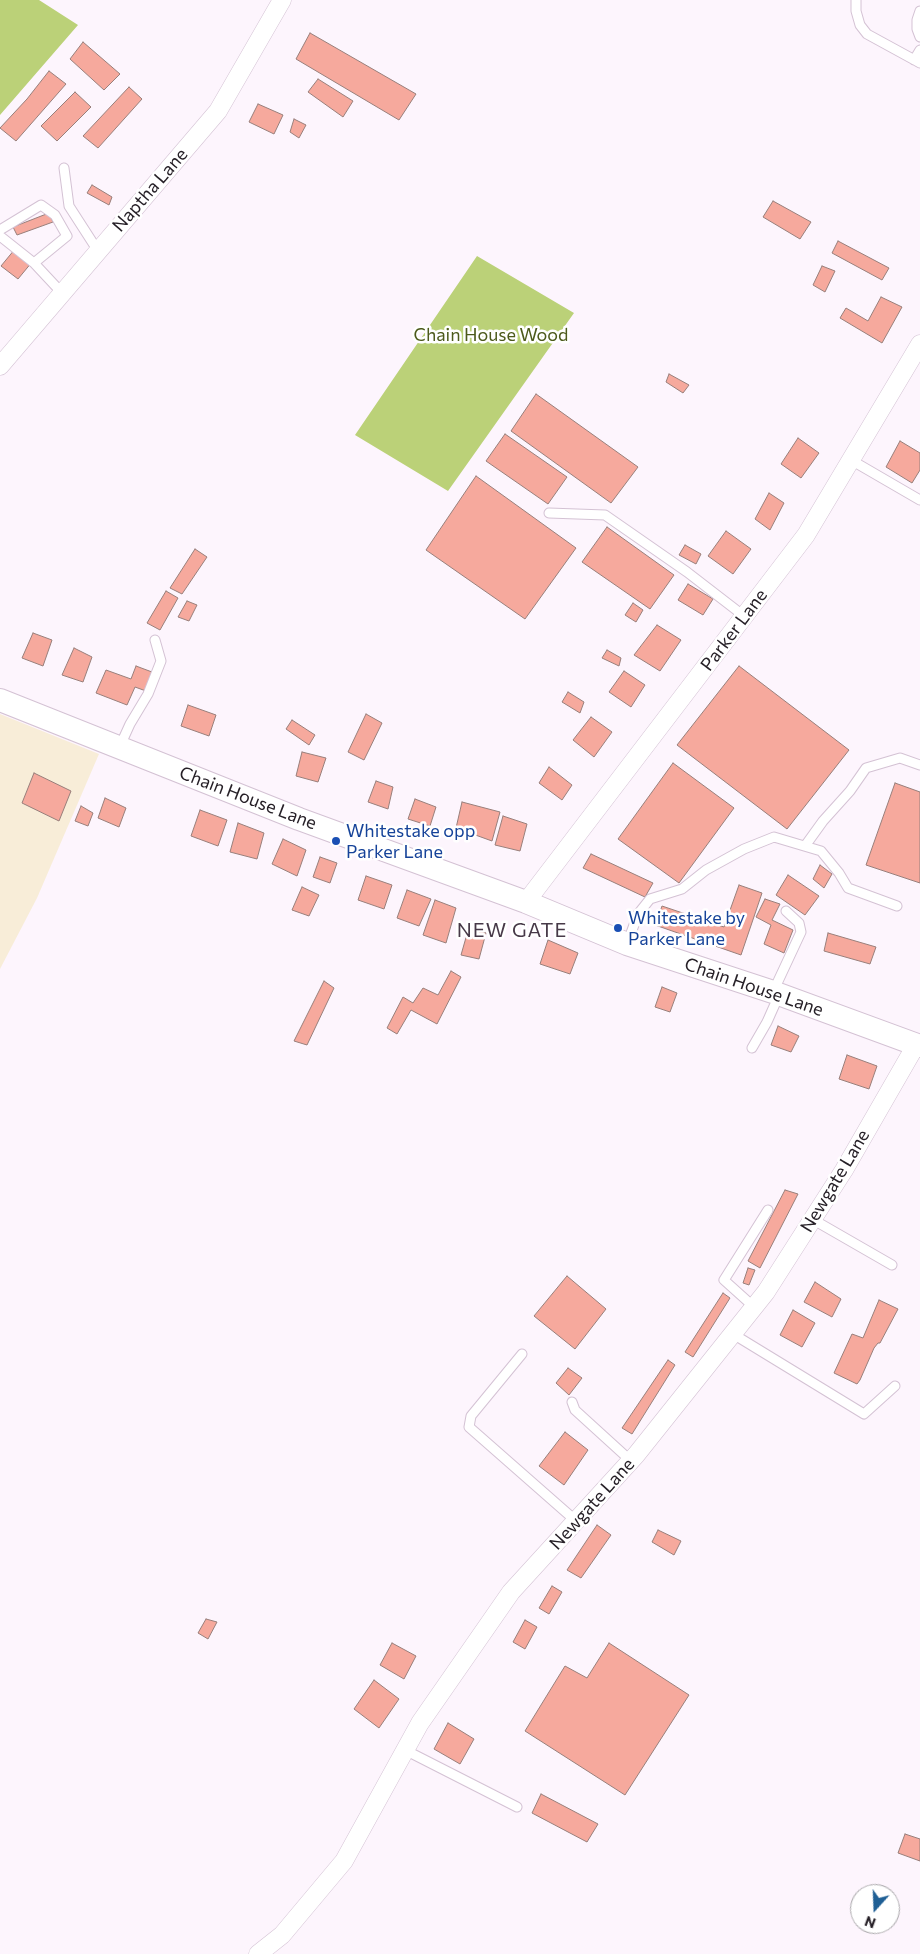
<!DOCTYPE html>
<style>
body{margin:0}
#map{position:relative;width:920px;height:1954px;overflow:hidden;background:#fdf5fd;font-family:Commissioner,sans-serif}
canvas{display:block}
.north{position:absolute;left:850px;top:1884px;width:50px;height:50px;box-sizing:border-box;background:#fff;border:1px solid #a8a6a9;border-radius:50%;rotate:200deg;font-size:14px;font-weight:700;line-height:20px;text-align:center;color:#262027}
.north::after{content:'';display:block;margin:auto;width:18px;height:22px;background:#1f5f95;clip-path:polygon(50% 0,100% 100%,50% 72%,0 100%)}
</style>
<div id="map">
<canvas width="920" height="1954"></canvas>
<div class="north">N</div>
</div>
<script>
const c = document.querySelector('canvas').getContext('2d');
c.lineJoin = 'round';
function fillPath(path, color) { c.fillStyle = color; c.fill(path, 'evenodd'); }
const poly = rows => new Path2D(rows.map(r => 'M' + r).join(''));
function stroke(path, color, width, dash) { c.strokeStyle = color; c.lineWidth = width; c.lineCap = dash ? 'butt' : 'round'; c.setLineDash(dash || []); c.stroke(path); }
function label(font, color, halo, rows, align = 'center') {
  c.font = font + ' Commissioner,sans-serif'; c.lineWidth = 5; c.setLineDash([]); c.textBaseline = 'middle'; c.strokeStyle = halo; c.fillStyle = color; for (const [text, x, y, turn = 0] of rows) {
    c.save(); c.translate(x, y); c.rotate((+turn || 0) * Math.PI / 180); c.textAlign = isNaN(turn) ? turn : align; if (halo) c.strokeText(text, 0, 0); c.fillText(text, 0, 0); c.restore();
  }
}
fillPath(poly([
 [0,714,99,754,37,898,0,969]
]), '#f8edd8');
fillPath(poly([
 [0,0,39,0,78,25,0,115],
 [477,256,574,313,448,491,355,435]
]), '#bbd178');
const building = poly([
 [310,33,416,94,399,120,296,59,310,33],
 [83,42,120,74,104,90,70,59,83,42],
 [49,71,66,84,16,141,0,128,27,99,49,71],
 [318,79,353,101,343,117,308,92,318,79],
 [129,87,142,99,98,148,83,136,129,87],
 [75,92,91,107,57,141,41,126,75,92],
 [258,104,283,115,274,134,249,122,258,104],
 [294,119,306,125,299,138,290,132,294,119],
 [92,185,112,197,109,205,87,193,92,185],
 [773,201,811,222,800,239,763,217,773,201],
 [49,213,53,222,17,235,13,227,49,213],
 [838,241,889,268,882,280,832,253,838,241],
 [15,249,32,262,18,279,1,266,15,249],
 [822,266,835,271,825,292,813,285,822,266],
 [881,297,902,307,882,343,840,318,846,308,868,321,881,297],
 [669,374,689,385,683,393,666,382,669,374],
 [536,394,638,467,611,503,511,431,536,394],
 [505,434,567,477,548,504,486,461,505,434],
 [798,438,819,453,801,478,781,464,798,438],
 [900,441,920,453,920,470,912,483,886,467,900,441],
 [476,476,576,548,525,619,426,550,476,476],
 [769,493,784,503,770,530,755,519,769,493],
 [607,527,674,575,650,609,582,562,607,527],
 [726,531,751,549,733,574,708,556,726,531],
 [685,545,701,554,696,564,679,555,685,545],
 [195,549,207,557,182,594,170,588,195,549],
 [688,584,713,599,703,615,678,600,688,584],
 [166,591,178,598,160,630,147,623,166,591],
 [187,601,197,605,189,621,178,617,187,601],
 [633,603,643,610,636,622,625,615,633,603],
 [657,625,681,640,660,671,634,655,657,625],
 [33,633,52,640,43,666,22,658,33,633],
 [74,648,92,657,83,682,62,675,74,648],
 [607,650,621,658,619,666,602,658,607,650],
 [136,666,152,672,146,691,135,687,127,705,96,693,106,670,131,679,136,666],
 [739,666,849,750,787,829,677,745,739,666],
 [624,671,645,685,631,707,609,692,624,671],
 [568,692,584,702,580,713,562,702,568,692],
 [188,705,216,715,209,736,181,726,188,705],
 [366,714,382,723,364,760,348,752,366,714],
 [591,717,612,732,594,757,573,740,591,717],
 [292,720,315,735,309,745,286,729,292,720],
 [302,752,326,758,318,782,296,776,302,752],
 [673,763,734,808,679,883,618,839,673,763],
 [549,767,572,785,562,800,539,783,549,767],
 [34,773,71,791,59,821,22,803,34,773],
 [376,781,393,787,388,809,368,802,376,781],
 [895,783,920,792,920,883,866,865,895,783],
 [105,798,126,808,119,827,98,818,105,798],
 [415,799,436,807,430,826,408,819,415,799],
 [462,802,500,812,492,841,456,828,462,802],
 [81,806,93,813,88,826,75,821,81,806],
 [200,810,227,820,218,846,191,836,200,810],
 [503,816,527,824,520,851,495,845,503,816],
 [238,823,264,833,257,859,230,852,238,823],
 [283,839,306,850,297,876,272,864,283,839],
 [591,854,653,883,645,897,583,868,591,854],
 [320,857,337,863,330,883,313,877,320,857],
 [820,865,832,874,824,888,813,879,820,865],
 [788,875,819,896,805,915,776,895,788,875],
 [366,876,392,885,384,909,358,900,366,876],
 [739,885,762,893,741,955,655,925,662,906,724,927,739,885],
 [302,887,319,895,309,916,292,910,302,887],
 [407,890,431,899,419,926,397,918,407,890],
 [765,899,780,904,772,920,793,930,784,953,764,944,771,925,756,917,765,899],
 [435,900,456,908,446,943,423,935,435,900],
 [469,927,486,933,479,959,461,955,469,927],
 [828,933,876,947,870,964,824,951,828,933],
 [548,940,578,953,570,974,540,964,548,940],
 [451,971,461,977,437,1024,411,1010,397,1034,387,1028,403,997,413,1003,423,988,438,995,451,971],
 [324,981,334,988,307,1045,294,1041,324,981],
 [662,987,677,993,670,1012,655,1007,662,987],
 [778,1026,799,1036,791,1052,771,1045,778,1026],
 [847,1055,877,1066,869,1089,839,1079,847,1055],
 [785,1190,798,1194,760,1268,748,1261,785,1190],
 [748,1268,755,1270,749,1285,743,1283,748,1268],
 [567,1276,606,1309,575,1349,534,1316,567,1276],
 [815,1282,841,1299,832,1317,804,1302,815,1282],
 [723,1293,730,1298,693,1357,685,1352,723,1293],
 [879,1300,898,1309,880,1343,878,1343,874,1348,860,1380,857,1384,834,1373,852,1334,863,1338,879,1300],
 [793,1310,815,1323,802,1347,780,1335,793,1310],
 [668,1360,675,1365,632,1434,622,1428,668,1360],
 [568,1368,582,1378,569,1395,556,1383,568,1368],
 [565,1432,588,1450,564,1485,539,1466,565,1432],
 [597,1525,611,1535,581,1578,567,1570,597,1525],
 [658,1530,681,1541,674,1555,652,1542,658,1530],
 [552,1586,562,1592,549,1614,539,1608,552,1586],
 [206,1619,217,1622,208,1639,198,1633,206,1619],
 [525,1620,537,1627,525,1649,513,1642,525,1620],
 [392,1643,416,1656,404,1679,380,1665,392,1643],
 [609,1643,689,1695,625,1795,525,1731,565,1666,587,1678,609,1643],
 [374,1680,399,1699,379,1728,354,1709,374,1680],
 [448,1723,474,1739,460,1764,434,1749,448,1723],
 [541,1794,598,1824,587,1842,532,1813,541,1794],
 [905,1834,920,1839,920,1861,898,1853,905,1834]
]);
fillPath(building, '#f6a99d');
stroke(building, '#987f7b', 1);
const service = poly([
 [856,0,856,11,860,25,867,34,920,63],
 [920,11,917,20,917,29,920,37],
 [914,60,920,50],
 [64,168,69,206,98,251],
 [0,230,41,205,55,215,67,236,34,263],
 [0,236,34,263,62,293],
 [851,460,920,500],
 [549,513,605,515,687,572,744,616],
 [120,746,130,724,148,694,161,661,155,640],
 [805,846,823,821,850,791,866,768,900,758,920,765],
 [627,944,638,914,650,899,682,889,706,870,744,849,774,837,821,851,839,873,848,888,897,906],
 [773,992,801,932,799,923,786,911],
 [752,1048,767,1022,779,995],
 [812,1219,892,1265],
 [754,1307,724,1280,768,1210],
 [733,1334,864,1414,895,1386],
 [522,1354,471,1416,469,1427,576,1521],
 [572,1402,575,1410,631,1461],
 [405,1750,517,1807]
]);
const minor = poly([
 [0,366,218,111,282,0],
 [526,902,806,535,920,344],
 [258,1954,282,1935,344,1861,420,1723,511,1592,636,1455,766,1292,844,1170,916,1045]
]);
const tertiary = poly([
 [0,700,299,819,526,902,627,944,773,992,920,1046]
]);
stroke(service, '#d4c2d4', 11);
stroke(minor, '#d4c2d4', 19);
stroke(tertiary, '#d4c2d4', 24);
stroke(service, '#fff', 9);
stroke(minor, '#fff', 18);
stroke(tertiary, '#fff', 22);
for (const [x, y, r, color] of [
 [336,841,5,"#1a4fb4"],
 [618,928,5,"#1a4fb4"]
]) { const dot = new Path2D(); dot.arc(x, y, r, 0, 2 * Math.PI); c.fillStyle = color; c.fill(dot); stroke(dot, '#fff', 2); }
label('18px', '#262027', '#fff', [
 ["Naptha Lane",150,190,-49],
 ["Parker Lane",734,630,-53],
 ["Chain House Lane",248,798,21],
 ["Chain House Lane",754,987,19],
 ["Newgate Lane",835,1181,-59],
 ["Newgate Lane",592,1504,-48]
]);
label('18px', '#4c5a1b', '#fff', [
 ["Chain House Wood",491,335]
]);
label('18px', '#164399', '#fff', [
 ["Whitestake opp",346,831],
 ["Parker Lane",346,852],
 ["Whitestake by",628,918],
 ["Parker Lane",628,939]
], 'left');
c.letterSpacing = '1px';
label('20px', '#473948', '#fff', [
 ["NEW GATE",512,930]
]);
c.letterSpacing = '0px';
</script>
